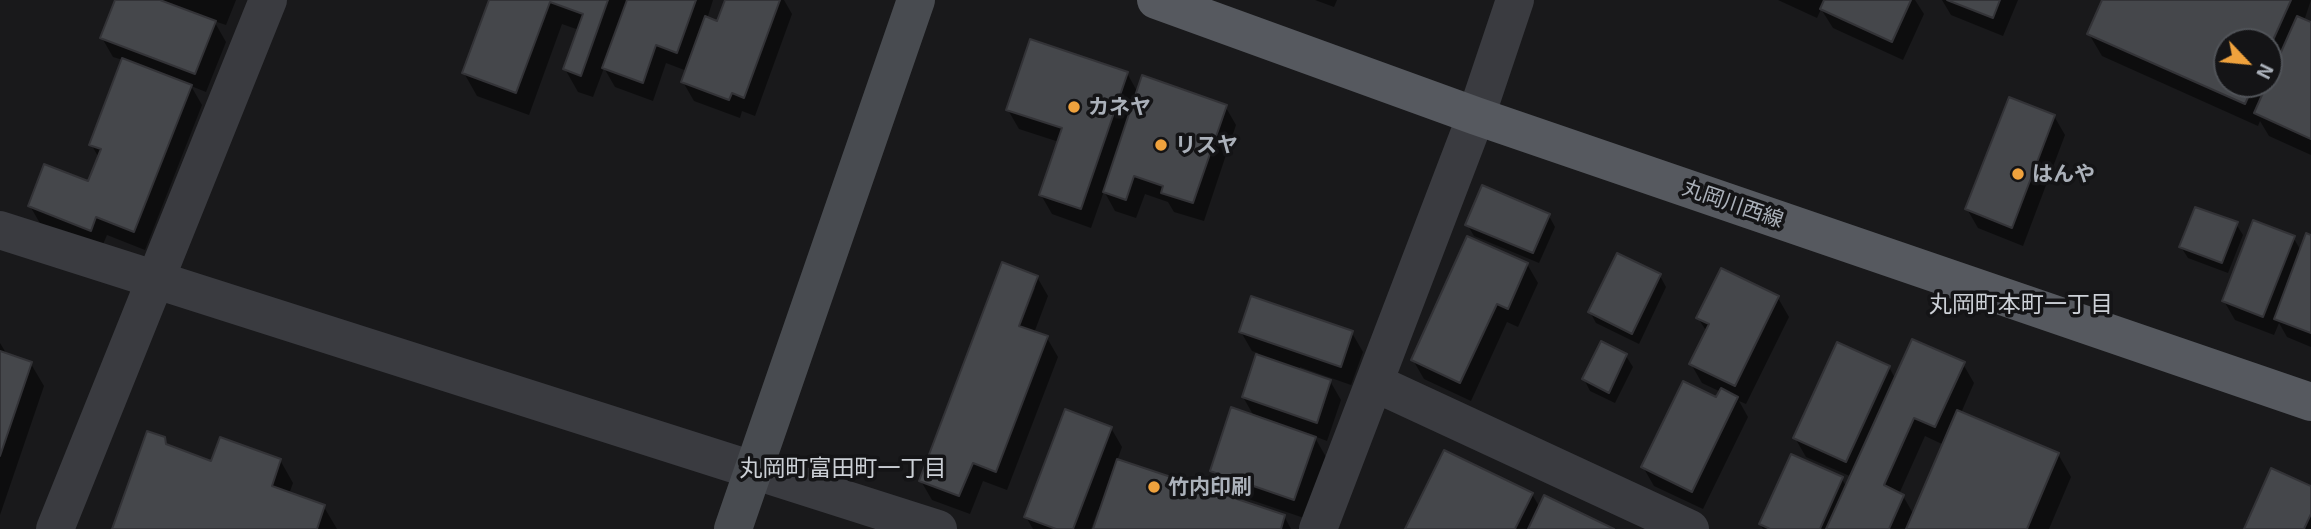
<!DOCTYPE html>
<meta charset="utf-8">
<style>
body{margin:0}
#map{position:relative;width:2311px;height:529px;overflow:hidden;background:#19191b;font-family:"Exo 2",sans-serif}
canvas{display:block}
.north{position:absolute;left:2213px;top:28px;width:70px;height:70px;box-sizing:border-box;background:#141416;border:2px solid #505358;border-radius:50%;rotate:116deg;font-size:19px;font-weight:700;line-height:28px;text-align:center;color:#abb1ba}
.north::after{content:'';display:block;margin:auto;width:24px;height:32px;background:#efa23d;clip-path:polygon(50% 0,100% 100%,50% 72%,0 100%)}
</style>
<div id="map">
<canvas width="2311" height="529"></canvas>
<div class="north">N</div>
</div>
<script>
const c = document.querySelector('canvas').getContext('2d');
c.lineJoin = 'round';
function fillPath(path, color) { c.fillStyle = color; c.fill(path, 'evenodd'); }
const poly = rows => new Path2D(rows.map(r => 'M' + r).join(''));
function stroke(path, color, width, dash) { c.strokeStyle = color; c.lineWidth = width; c.lineCap = dash ? 'butt' : 'round'; c.setLineDash(dash || []); c.stroke(path); }
function label(font, color, halo, rows, align = 'center') {
  c.font = font + ' "Exo 2","Noto Sans JP",sans-serif'; c.lineWidth = 7; c.setLineDash([]); c.textBaseline = 'middle'; c.strokeStyle = halo; c.fillStyle = color; for (const [text, x, y, turn = 0] of rows) {
    c.save(); c.translate(x, y); c.rotate((+turn || 0) * Math.PI / 180); c.textAlign = isNaN(turn) ? turn : align; if (halo) c.strokeText(text, 0, 0); c.fillText(text, 0, 0); c.restore();
  }
}
fillPath(poly([
 [117,0,236,0,226,25,214,21,226,42,206,92,191,86,202,105,145,250,107,235,101,249,41,225,30,206,89,184,99,158,91,144,123,60,113,57,102,38],
 [490,0,713,0,707,19,718,23,726,0,784,0,792,14,755,116,742,111,740,118,694,101,683,82,687,71,666,63,653,101,615,87,604,68,593,97,578,92,565,69,579,30,562,24,529,115,477,96,464,73],
 [1315,0,1337,0,1334,7],
 [1778,0,1915,0,1924,14,1903,60,1833,28,1821,9,1817,18],
 [1942,0,2018,0,2003,36,1951,15],
 [2104,0,2311,0,2304,21,2311,24,2311,155,2269,136,2260,121,2258,126,2102,56,2089,34],
 [2227,42,2269,42,2269,84,2227,84],
 [1127,73,1138,93,1225,106,1236,125,1204,221,1174,212,1168,202,1145,194,1136,218,1115,211,1104,191,1091,228,1052,214,1041,195,1059,142,1019,129,1008,110],
 [2054,116,2065,135,2023,246,1978,228,1967,209],
 [1549,216,1555,227,1539,263,1474,236,1467,224],
 [2236,224,2243,235,2228,273,2188,258,2181,247],
 [2311,236,2311,347,2287,337,2279,323,2274,335,2235,320,2224,301,2293,237,2301,251],
 [1527,264,1538,283,1518,327,1507,322,1471,401,1424,379,1413,360],
 [1660,276,1666,287,1639,344,1596,323,1590,312],
 [1037,277,1048,296,1034,333,1047,338,1058,357,1007,490,983,481,970,514,932,500,921,481],
 [1031,288,1035,288,1017,334,1014,333],
 [1778,298,1789,317,1746,404,1739,401,1748,417,1703,509,1654,486,1643,467,1717,399,1721,392,1702,383,1691,364,1707,332,1698,318],
 [1241,332,1352,333,1363,352,1351,385,1300,367,1299,371,1330,381,1341,400,1327,441,1314,436,1326,457,1304,518,1222,490,1212,471,1255,418,1243,397,1258,353,1252,351],
 [0,343,6,353,31,364,44,386,0,515],
 [1601,344,1626,356,1633,367,1615,403,1590,391,1584,379],
 [1963,364,1974,383,1961,413,2058,454,2071,477,2049,529,1763,529,1760,524,1842,479,1847,488,1852,477,1806,457,1795,438,1889,367,1896,380],
 [1925,436,1944,445,1914,515,1903,496,1899,494],
 [1111,428,1122,447,1117,461,1284,516,1291,529,1095,529,1101,511,1098,510,1091,529,1033,529,1026,517],
 [164,439,169,447,212,463,280,460,293,483,289,494,324,507,337,529,113,529],
 [2311,488,2311,529,2246,529],
 [1532,494,1540,508,1610,529,1407,529]
]), '#0007');
const building = poly([
 [115,0,160,0,216,21,195,74,100,38,115,0],
 [489,0,608,0,581,76,563,69,583,14,550,2,516,93,462,73,489,0],
 [627,0,696,0,677,53,656,45,643,83,602,68,627,0],
 [725,0,780,0,744,98,732,93,729,100,681,82,705,16,717,21,725,0],
 [1824,0,1911,0,1892,42,1820,9,1824,0],
 [1947,0,2000,0,1993,18,1947,0],
 [2102,0,2291,0,2269,49,2269,42,2227,42,2227,84,2254,84,2245,104,2087,34,2102,0],
 [2297,16,2311,22,2311,139,2254,113,2297,16],
 [1030,39,1128,72,1081,209,1039,195,1062,128,1006,110,1030,39],
 [122,58,192,85,134,232,96,217,91,231,28,206,44,164,88,181,101,149,89,145,122,58],
 [1142,75,1227,105,1193,203,1161,193,1163,186,1134,176,1126,200,1103,192,1142,75],
 [2009,97,2055,115,2012,228,1965,209,2009,97],
 [1482,185,1550,214,1533,253,1465,225,1482,185],
 [2195,207,2238,222,2222,263,2179,247,2195,207],
 [2253,220,2295,236,2263,317,2222,301,2253,220],
 [2306,233,2311,235,2311,333,2274,319,2306,233],
 [1467,236,1528,263,1508,309,1497,304,1460,383,1411,360,1467,236],
 [1617,253,1661,274,1632,334,1588,312,1617,253],
 [1002,262,1038,276,1019,326,1048,336,996,472,973,463,959,496,919,481,1002,262],
 [1721,268,1779,296,1735,386,1689,364,1709,324,1696,318,1721,268],
 [1251,296,1353,331,1341,367,1239,332,1251,296],
 [1912,339,1965,362,1935,427,1914,418,1884,485,1904,495,1889,529,1826,529,1912,339],
 [1601,341,1627,354,1609,393,1582,379,1601,341],
 [1837,342,1890,366,1846,462,1793,438,1837,342],
 [0,351,32,362,0,456,0,351],
 [1256,354,1331,380,1317,423,1242,397,1256,354],
 [1683,381,1716,397,1721,388,1738,397,1692,492,1641,467,1683,381],
 [1231,407,1316,437,1294,500,1210,471,1231,407],
 [1065,409,1112,427,1073,529,1056,529,1024,517,1065,409],
 [1957,410,2059,453,2027,529,1906,529,1957,410],
 [147,431,165,437,166,444,211,461,220,437,281,459,272,486,325,505,317,529,112,529,147,431],
 [1444,450,1533,493,1515,529,1405,529,1444,450],
 [1791,454,1843,477,1820,529,1770,529,1759,524,1791,454],
 [1117,459,1285,515,1281,529,1093,529,1117,459],
 [2271,468,2311,486,2311,514,2304,529,2244,529,2271,468],
 [1544,495,1614,529,1528,529,1544,495]
]);
fillPath(building, '#45474b');
stroke(building, '#333337', 2);
stroke(poly([
 [0,230,938,529],
 [1375,383,1690,529],
 [55,529,268,0],
 [1318,529,1476,116,1515,0]
]), '#3a3b40', 38);
stroke(poly([
 [733,529,916,0]
]), '#484b50', 38);
stroke(poly([
 [1156,0,1476,116,2311,402]
]), '#56595f', 38);
for (const [x, y, r, color] of [
 [1074,107,7,"#efa23d"],
 [1161,145,7,"#efa23d"],
 [2018,174,7,"#efa23d"],
 [1154,487,7,"#efa23d"]
]) { const dot = new Path2D(); dot.arc(x, y, r, 0, 2 * Math.PI); c.fillStyle = color; c.fill(dot); stroke(dot, '#141416', 2.5); }
label('bold 21px', '#abb1ba', '#141416', [
 ["カネヤ",1088,107],
 ["リスヤ",1175,145],
 ["はんや",2032,174],
 ["竹内印刷",1168,487]
], 'left');
label('21px', '#abb1ba', '#141416', [
 ["丸岡川西線",1733,204,19]
]);
label('23px', '#ccd0d6', '#141416', [
 ["丸岡町本町一丁目",2021,304],
 ["丸岡町富田町一丁目",843,468]
]);
</script>
